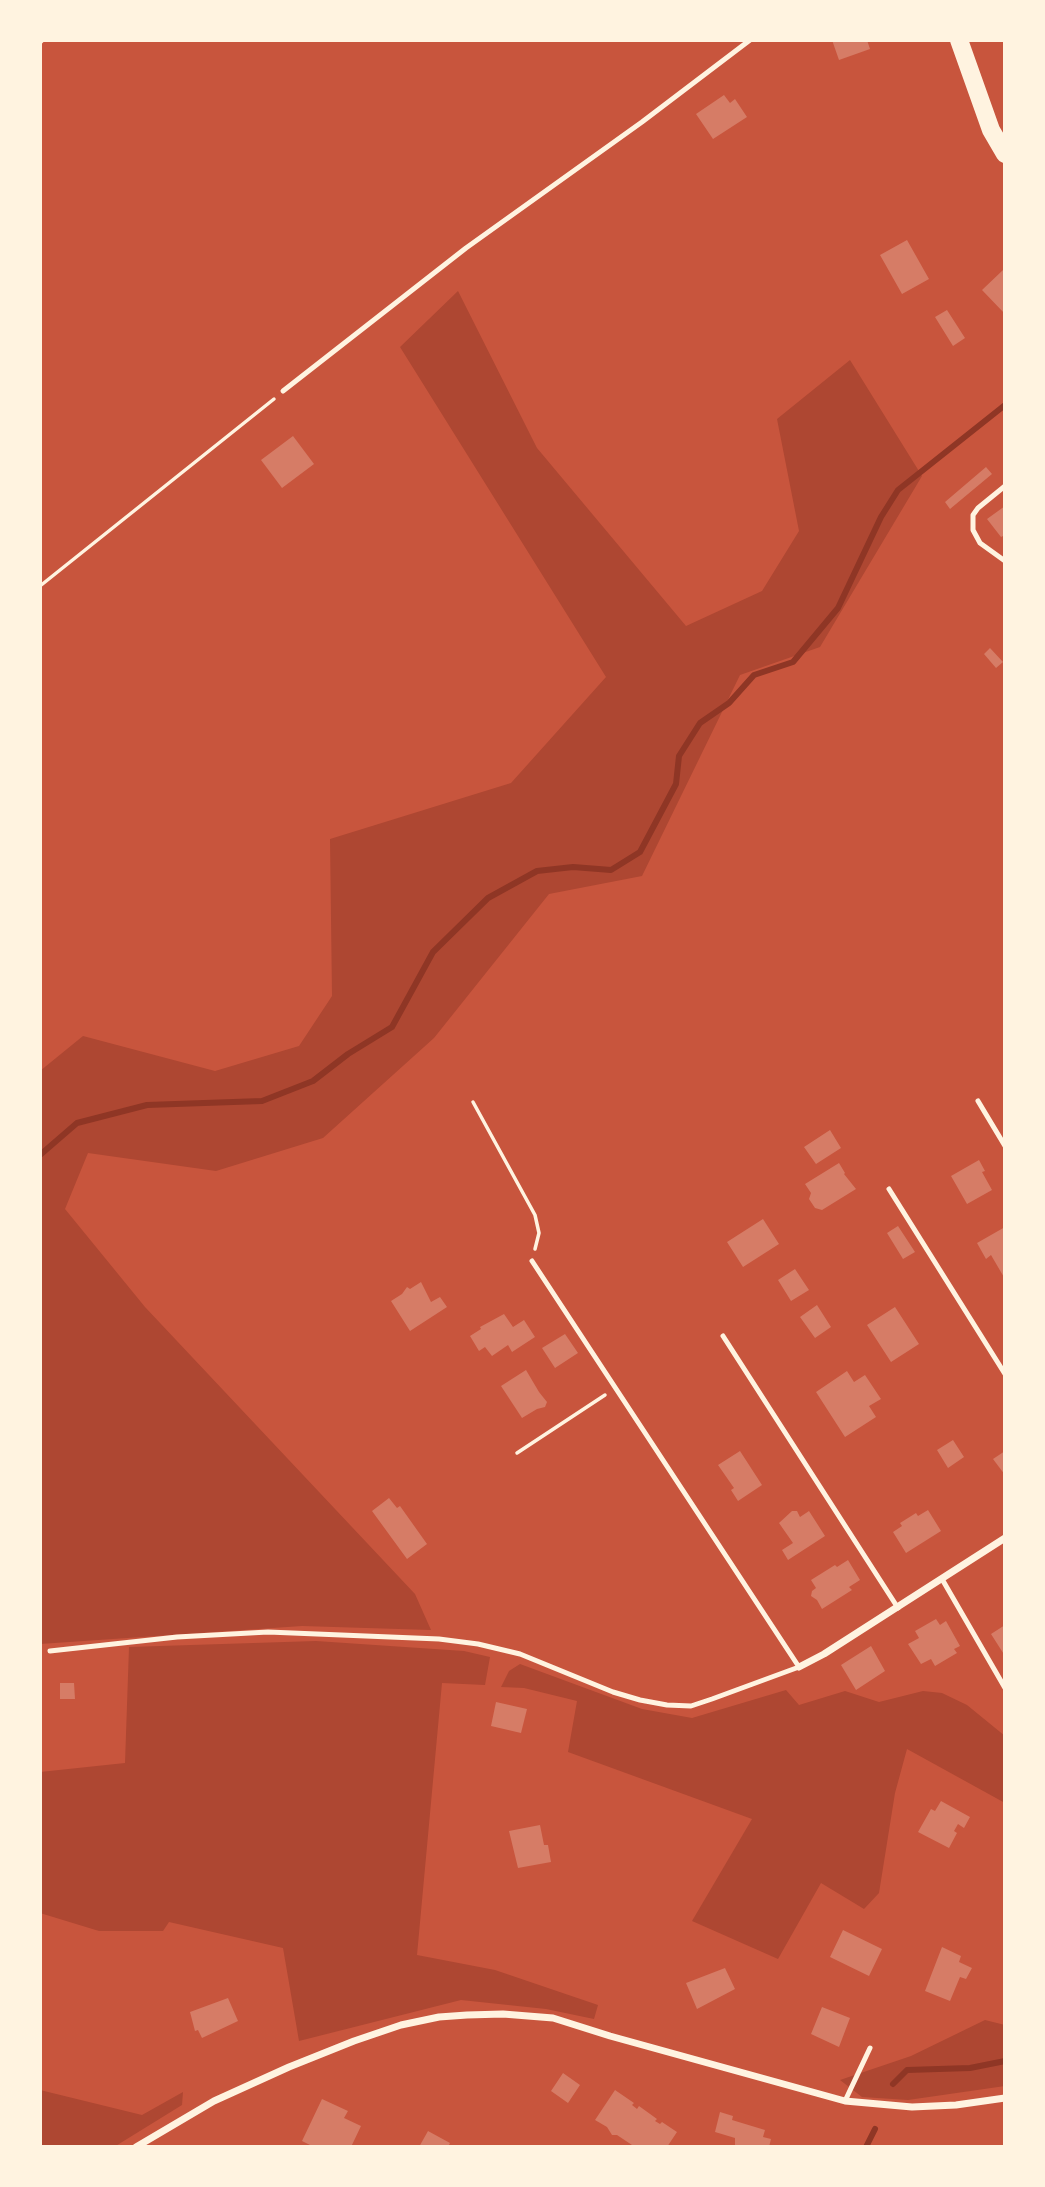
<!DOCTYPE html>
<style>
body{margin:0}
#map{position:relative;width:1045px;height:2187px;overflow:hidden;background:#c8553d;font-family:Manrope,sans-serif}
canvas{display:block}
.frame{position:absolute;inset:0;border:42px solid #fff3e0;pointer-events:none}
</style>
<div id="map">
<canvas width="1045" height="2187"></canvas>
<div class="frame"></div>
</div>
<script>
const c = document.querySelector('canvas').getContext('2d');
c.lineJoin = 'round';
function fillPath(path, color) { c.fillStyle = color; c.fill(path, 'evenodd'); }
const poly = rows => new Path2D(rows.map(r => 'M' + r).join(''));
function stroke(path, color, width, dash) { c.strokeStyle = color; c.lineWidth = width; c.lineCap = dash ? 'butt' : 'round'; c.setLineDash(dash || []); c.stroke(path); }
fillPath(poly([
 [458,291,537,448,686,626,762,591,799,531,777,419,850,360,922,476,820,647,740,675,642,876,549,894,434,1038,323,1138,216,1171,88,1153,65,1209,145,1307,415,1594,431,1630,302,1626,40,1644,40,1071,83,1036,215,1071,299,1046,332,996,330,839,511,783,606,677,400,347],
 [316,1641,464,1651,490,1657,485,1685,442,1683,417,1955,495,1970,598,2005,594,2019,546,2009,461,2000,299,2041,283,1948,169,1922,163,1931,99,1931,40,1913,40,1772,125,1763,129,1647],
 [520,1664,642,1709,692,1718,786,1690,799,1705,845,1691,879,1702,923,1691,942,1693,967,1705,1005,1736,1005,1803,907,1749,895,1793,879,1893,864,1909,821,1883,778,1959,692,1921,752,1819,568,1752,577,1701,524,1688,501,1687,509,1671],
 [985,2020,1005,2025,1005,2086,908,2100,862,2097,840,2080,911,2056],
 [40,2090,142,2115,183,2092,182,2105,114,2147,40,2147]
]), '#ae4732');
stroke(poly([
 [40,1155,77,1123,147,1105,262,1101,313,1081,348,1054,392,1027,433,952,488,898,537,871,573,867,611,870,640,852,676,784,679,756,700,723,729,703,754,675,793,662,838,608,881,517,898,490,1005,405],
 [893,2084,907,2070,970,2068,1005,2061],
 [866,2147,875,2129]
]), '#8f3625', 6);
fillPath(poly([
 [832,40,867,40,870,49,839,60],
 [724,95,730,103,735,99,747,117,713,139,696,114],
 [907,240,929,279,902,294,880,255],
 [1003,270,1005,273,1005,314,982,290],
 [947,310,965,338,953,346,935,317],
 [293,436,314,464,282,488,261,460],
 [986,467,992,474,950,509,945,502],
 [1005,506,1005,535,1001,537,987,519],
 [990,648,1003,662,996,668,984,654],
 [830,1130,841,1148,816,1164,804,1147],
 [979,1160,985,1171,982,1172,992,1190,967,1204,951,1176],
 [839,1163,845,1173,844,1174,856,1189,822,1210,815,1208,809,1199,811,1193,805,1184],
 [763,1219,779,1244,743,1267,727,1242],
 [898,1226,915,1252,903,1259,887,1233],
 [1005,1227,1005,1279,991,1255,986,1259,977,1243],
 [795,1269,809,1290,791,1301,778,1280],
 [421,1282,431,1302,440,1297,447,1307,410,1331,391,1301,402,1294,407,1287,410,1289],
 [817,1305,831,1327,815,1338,800,1317],
 [895,1307,919,1344,891,1362,867,1325],
 [504,1314,513,1327,524,1320,535,1337,512,1352,508,1345,492,1356,485,1347,479,1351,470,1336,481,1329,480,1327],
 [565,1334,578,1353,555,1368,542,1348],
 [526,1370,539,1392,547,1402,545,1407,537,1409,522,1418,501,1386],
 [847,1371,854,1382,865,1375,881,1399,869,1406,876,1417,845,1437,816,1392],
 [953,1440,964,1457,948,1468,937,1450],
 [740,1451,762,1485,738,1501,731,1490,734,1488,718,1465],
 [1005,1451,1005,1475,993,1459],
 [389,1498,397,1508,400,1506,427,1544,407,1559,372,1511],
 [928,1510,941,1531,906,1553,893,1532,902,1526,900,1523,916,1513,918,1516],
 [792,1511,797,1511,800,1517,809,1511,825,1536,788,1560,782,1550,793,1543,779,1523],
 [848,1560,860,1580,849,1587,852,1590,822,1609,817,1600,811,1596,812,1591,816,1588,811,1580,835,1565,837,1567],
 [936,1619,940,1625,946,1621,960,1646,954,1649,957,1653,935,1666,931,1659,921,1664,908,1644,919,1638,915,1631],
 [1005,1625,1005,1656,991,1634],
 [871,1646,885,1671,856,1690,841,1665],
 [60,1683,74,1683,75,1699,60,1699],
 [496,1702,527,1709,521,1733,491,1726],
 [941,1801,970,1817,964,1828,958,1824,954,1831,957,1833,949,1848,918,1832,931,1809,935,1811],
 [540,1825,544,1845,548,1845,551,1862,518,1868,509,1831],
 [843,1930,882,1949,869,1976,830,1957],
 [942,1947,961,1956,959,1962,972,1968,966,1979,960,1977,950,2001,925,1991],
 [725,1968,735,1989,697,2009,686,1983],
 [228,1998,238,2021,202,2038,198,2030,195,2031,190,2012],
 [822,2007,850,2018,839,2047,811,2034],
 [563,2073,580,2085,568,2103,551,2091],
 [615,2090,634,2103,632,2105,637,2109,639,2106,657,2119,655,2121,660,2124,662,2122,677,2132,667,2147,635,2147,617,2135,612,2135,607,2127,595,2120],
 [322,2099,348,2111,344,2118,361,2126,351,2147,314,2147,302,2141],
 [720,2112,733,2116,732,2120,765,2130,763,2137,771,2139,769,2147,735,2147,735,2138,715,2132],
 [428,2131,450,2143,448,2147,419,2147]
]), '#d67c66');
stroke(poly([
 [40,586,274,399],
 [473,1102,535,1215,539,1233,535,1249],
 [517,1453,605,1395]
]), '#fff3e0', 3.5);
stroke(poly([
 [40,42,42,40],
 [283,391,466,248,642,122,750,40],
 [1005,486,978,508,973,515,973,530,980,543,1005,561],
 [978,1101,1005,1146],
 [889,1189,1005,1374],
 [723,1336,898,1608],
 [942,1579,1005,1688],
 [50,1651,177,1637,268,1632,439,1639,478,1644,520,1654,613,1692,640,1700,667,1705,691,1706,712,1699,799,1667,532,1261],
 [845,2101,870,2048]
]), '#fff3e0', 5);
stroke(poly([
 [799,1667,824,1654,1005,1538],
 [136,2147,214,2101,289,2067,354,2041,401,2025,439,2017,467,2015,503,2014,553,2018,610,2036,845,2101,912,2107,956,2105,1005,2098]
]), '#fff3e0', 7);
stroke(poly([
 [959,40,991,130,1005,154]
]), '#fff3e0', 18);
</script>
